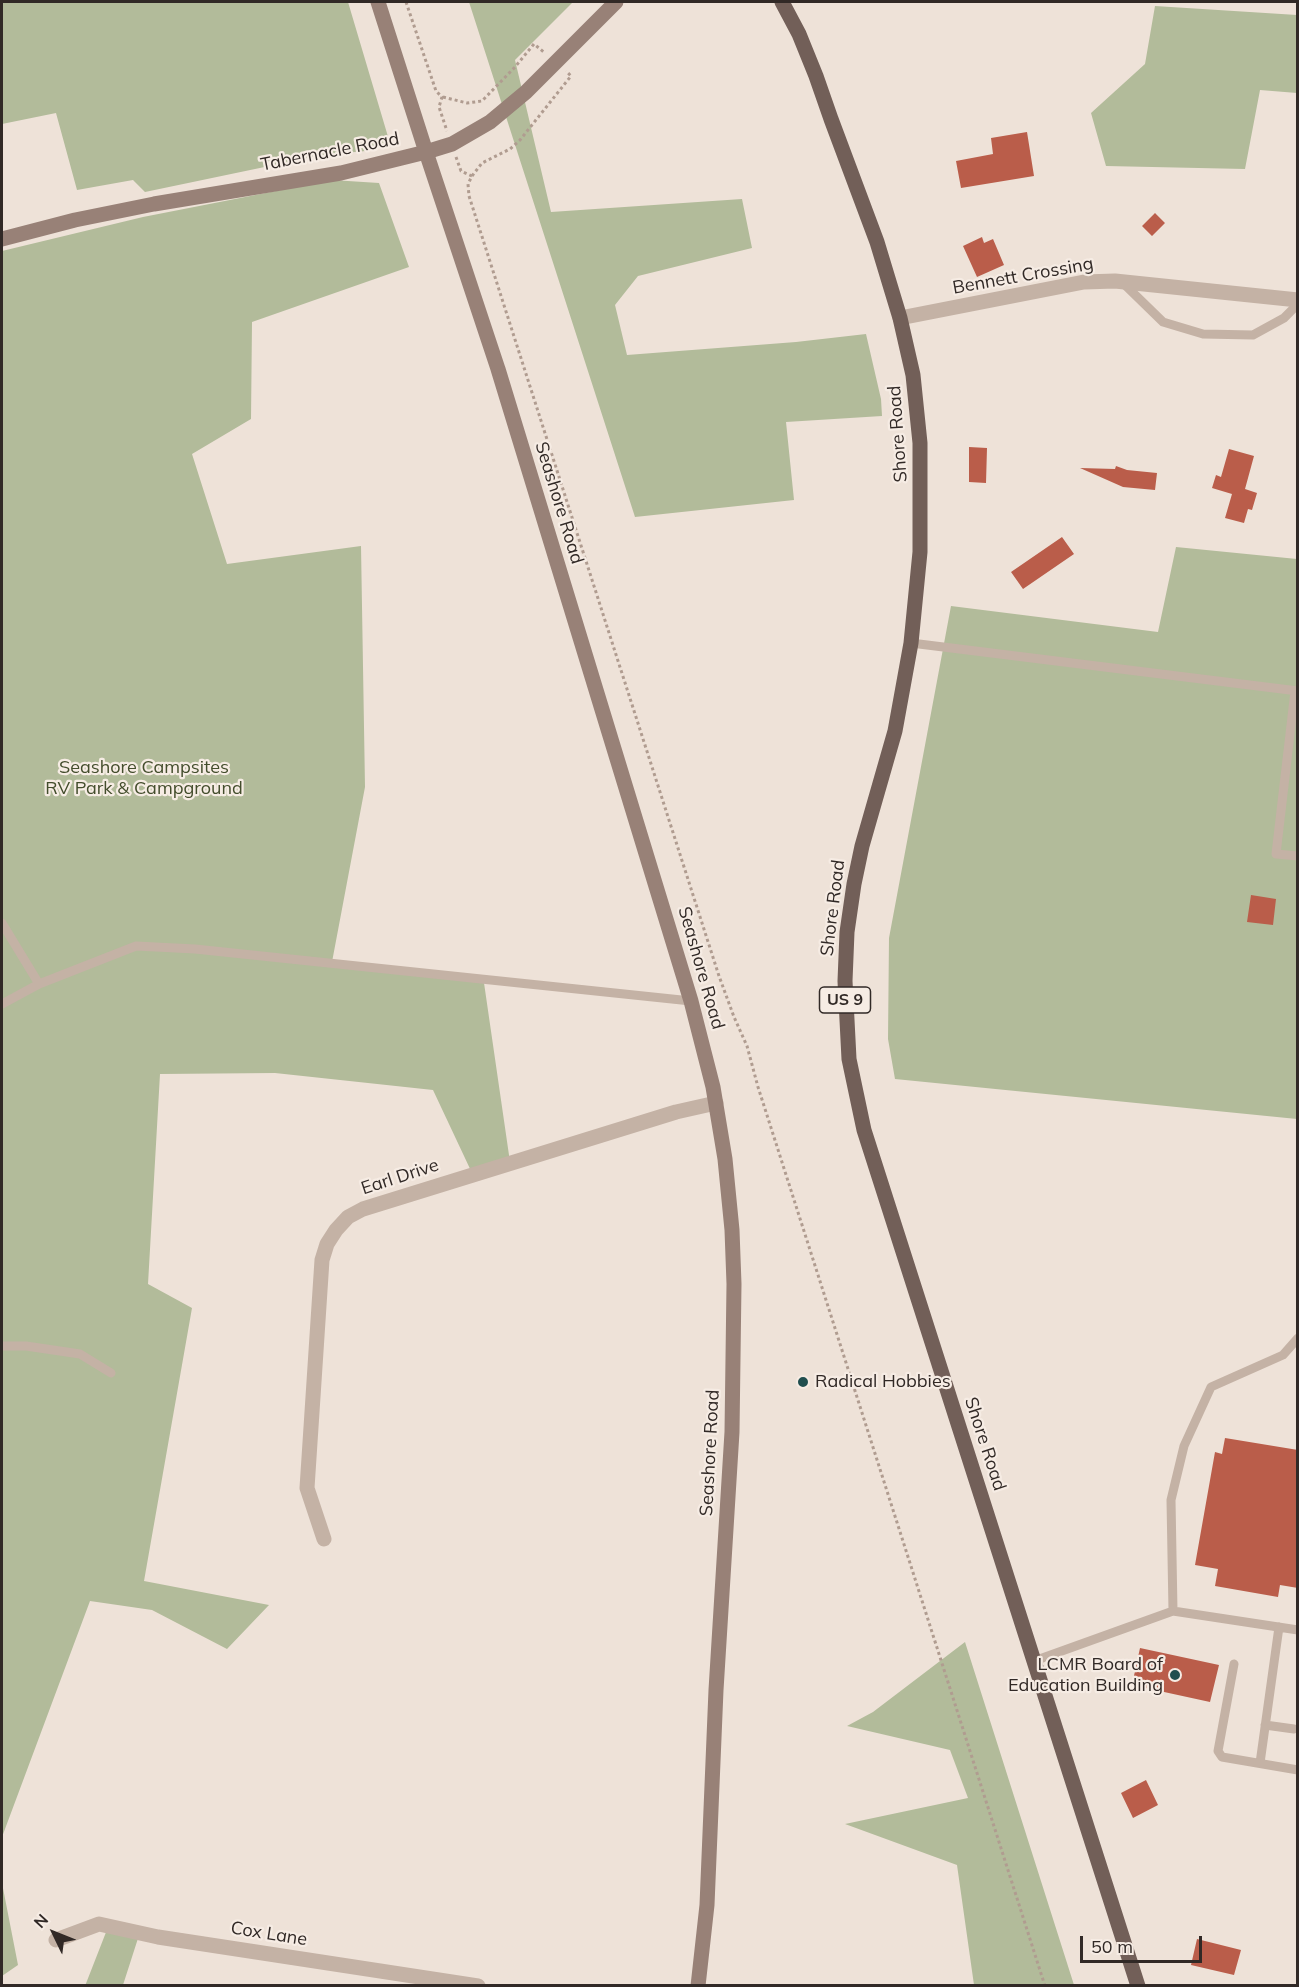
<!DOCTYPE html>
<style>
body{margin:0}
#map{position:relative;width:1299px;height:1987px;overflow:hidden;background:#eee2d8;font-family:Mulish,sans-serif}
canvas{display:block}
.frame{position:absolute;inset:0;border:3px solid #312926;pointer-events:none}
.north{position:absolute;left:24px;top:1903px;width:60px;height:60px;-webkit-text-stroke:4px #f6ece4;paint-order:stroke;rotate:313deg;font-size:16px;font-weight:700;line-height:24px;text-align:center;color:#312926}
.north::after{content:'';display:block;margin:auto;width:21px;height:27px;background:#312926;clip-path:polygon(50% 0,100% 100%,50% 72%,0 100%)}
.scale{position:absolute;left:1080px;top:1936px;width:122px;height:27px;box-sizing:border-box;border:3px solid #312926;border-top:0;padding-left:8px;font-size:18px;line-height:21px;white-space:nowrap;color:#312926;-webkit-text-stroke:4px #f6ece4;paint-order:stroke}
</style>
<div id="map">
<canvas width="1299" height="1987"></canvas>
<div class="frame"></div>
<div class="north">N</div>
<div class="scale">50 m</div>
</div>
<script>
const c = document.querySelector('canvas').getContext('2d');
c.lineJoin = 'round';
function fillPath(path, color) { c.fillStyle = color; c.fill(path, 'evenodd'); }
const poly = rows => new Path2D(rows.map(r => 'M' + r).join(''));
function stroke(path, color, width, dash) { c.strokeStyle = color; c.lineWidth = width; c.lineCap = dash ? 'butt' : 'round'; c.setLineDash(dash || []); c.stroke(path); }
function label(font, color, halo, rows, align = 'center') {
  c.font = font + ' Mulish,sans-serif'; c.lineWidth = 4.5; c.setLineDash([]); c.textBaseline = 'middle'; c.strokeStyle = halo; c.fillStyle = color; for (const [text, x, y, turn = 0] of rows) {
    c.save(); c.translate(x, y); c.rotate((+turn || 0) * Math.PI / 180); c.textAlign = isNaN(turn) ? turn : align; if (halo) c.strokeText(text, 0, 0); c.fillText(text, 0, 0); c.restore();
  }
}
fillPath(poly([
 [2,2,348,2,389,140,366,151,322,155,145,192,133,180,77,190,56,113,2,124],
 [469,2,573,2,515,60,551,212,742,199,752,248,638,276,615,305,627,355,796,342,866,334,881,399,882,416,786,422,794,500,635,517],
 [1155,6,1297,15,1297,93,1260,90,1245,169,1106,166,1091,113,1145,64],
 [332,180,379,183,409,267,252,322,251,419,192,454,227,564,361,546,365,787,332,962,483,976,510,1162,472,1173,433,1090,275,1073,160,1074,148,1284,192,1308,144,1581,269,1605,227,1649,152,1610,90,1601,2,1837,2,251,143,217],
 [1176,547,1297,559,1297,1119,895,1079,888,1039,889,938,951,606,1158,632],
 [965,1642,1074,1985,974,1985,957,1865,845,1824,968,1798,950,1750,847,1726,873,1712],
 [2,1883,18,1965,2,1976],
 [110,1922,141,1929,123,1985,85,1986]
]), '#b2bb9a');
fillPath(poly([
 [1027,132,1034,176,961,188,956,161,993,154,991,138],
 [1155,213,1165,223,1152,236,1142,226],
 [982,237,984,243,993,239,1004,265,977,277,963,246],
 [969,447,987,448,986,483,969,482],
 [1229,449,1254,456,1245,489,1257,493,1252,510,1248,509,1244,523,1225,518,1232,494,1212,488,1216,475,1221,477],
 [1116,466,1127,470,1157,473,1155,490,1123,487,1080,468,1115,469],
 [1062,537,1074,554,1023,589,1011,572],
 [1251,895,1276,899,1273,925,1247,922],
 [1225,1438,1298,1450,1298,1588,1280,1585,1278,1597,1215,1586,1218,1569,1195,1565,1215,1452,1222,1454],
 [1140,1648,1219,1665,1210,1702,1132,1685],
 [1146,1780,1158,1805,1133,1818,1121,1793],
 [1197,1939,1241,1950,1234,1975,1191,1965]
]), '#ba5d4a');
stroke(poly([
 [406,2,436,91,442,97,439,107,447,131],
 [443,97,467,103,482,101,515,67,534,44,545,53],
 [456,157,461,171,472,176,468,184,469,196,719,976,734,1017,747,1046,758,1087,1045,1986],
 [472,176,482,163,510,149,520,140,571,76,566,71]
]), '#b09c90', 3, [3, 3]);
stroke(poly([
 [1123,283,1163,322,1203,334,1253,335,1284,318,1298,304],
 [911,643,1298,691],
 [1295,691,1276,854,1298,856],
 [2,923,39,984,2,1004],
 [39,984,136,946,195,949,691,1001],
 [2,1346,26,1346,80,1354,111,1373],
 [1173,1611,1171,1500,1184,1446,1211,1387,1283,1355,1298,1338],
 [1034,1661,1173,1611,1298,1630],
 [1234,1664,1218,1751,1222,1757,1298,1770],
 [1265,1725,1294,1729],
 [1260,1763,1279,1627]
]), '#c4b2a5', 9);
stroke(poly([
 [900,318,1084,282,1115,281,1298,300],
 [324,1539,307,1488,322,1260,327,1244,336,1230,348,1217,363,1209,676,1112,716,1103],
 [56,1940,99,1924,158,1937,478,1986]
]), '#c4b2a5', 15);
stroke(poly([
 [378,2,426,152,498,369,691,1001,713,1087,725,1159,732,1230,734,1284,732,1432,716,1690,707,1905,698,1986],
 [2,239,75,220,154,204,341,173,426,152,452,144,490,122,526,92,616,2]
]), '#988177', 15);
stroke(poly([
 [782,2,799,34,816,76,831,119,877,242,900,318,913,375,920,443,920,552,911,643,895,731,862,846,854,884,847,932,845,981,849,1059,864,1130,1138,1986]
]), '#725f58', 15);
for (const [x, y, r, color] of [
 [803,1382,6,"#204e4e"],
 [1175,1675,6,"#204e4e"]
]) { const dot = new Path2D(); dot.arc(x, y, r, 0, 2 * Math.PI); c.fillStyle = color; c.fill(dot); stroke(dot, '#f6ece4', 2); }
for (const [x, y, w] of [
 [845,1000,51]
]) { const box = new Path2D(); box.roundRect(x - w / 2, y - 13, w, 26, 4.5); c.fillStyle = '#f6ece4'; c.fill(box); stroke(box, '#312926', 1.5); }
label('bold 16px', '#312926', null, [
 ["US 9",845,1000]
]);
label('18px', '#312926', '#f6ece4', [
 ["Tabernacle Road",330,152,-11],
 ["Bennett Crossing",1023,276,-10],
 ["Shore Road",898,434,-94],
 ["Seashore Road",559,503,73],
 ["Shore Road",833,908,-83],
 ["Seashore Road",701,968,74],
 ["Earl Drive",400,1177,-18],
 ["Shore Road",985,1444,72],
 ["Seashore Road",710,1453,-87],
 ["Cox Lane",269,1934,9]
]);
label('18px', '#434d2c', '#f6ece4', [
 ["Seashore Campsites",144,768],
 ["RV Park & Campground",144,789]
]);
label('18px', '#312926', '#f6ece4', [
 ["Radical Hobbies",815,1382],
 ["LCMR Board of",1163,1665,"right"],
 ["Education Building",1163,1686,"right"]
], 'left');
</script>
